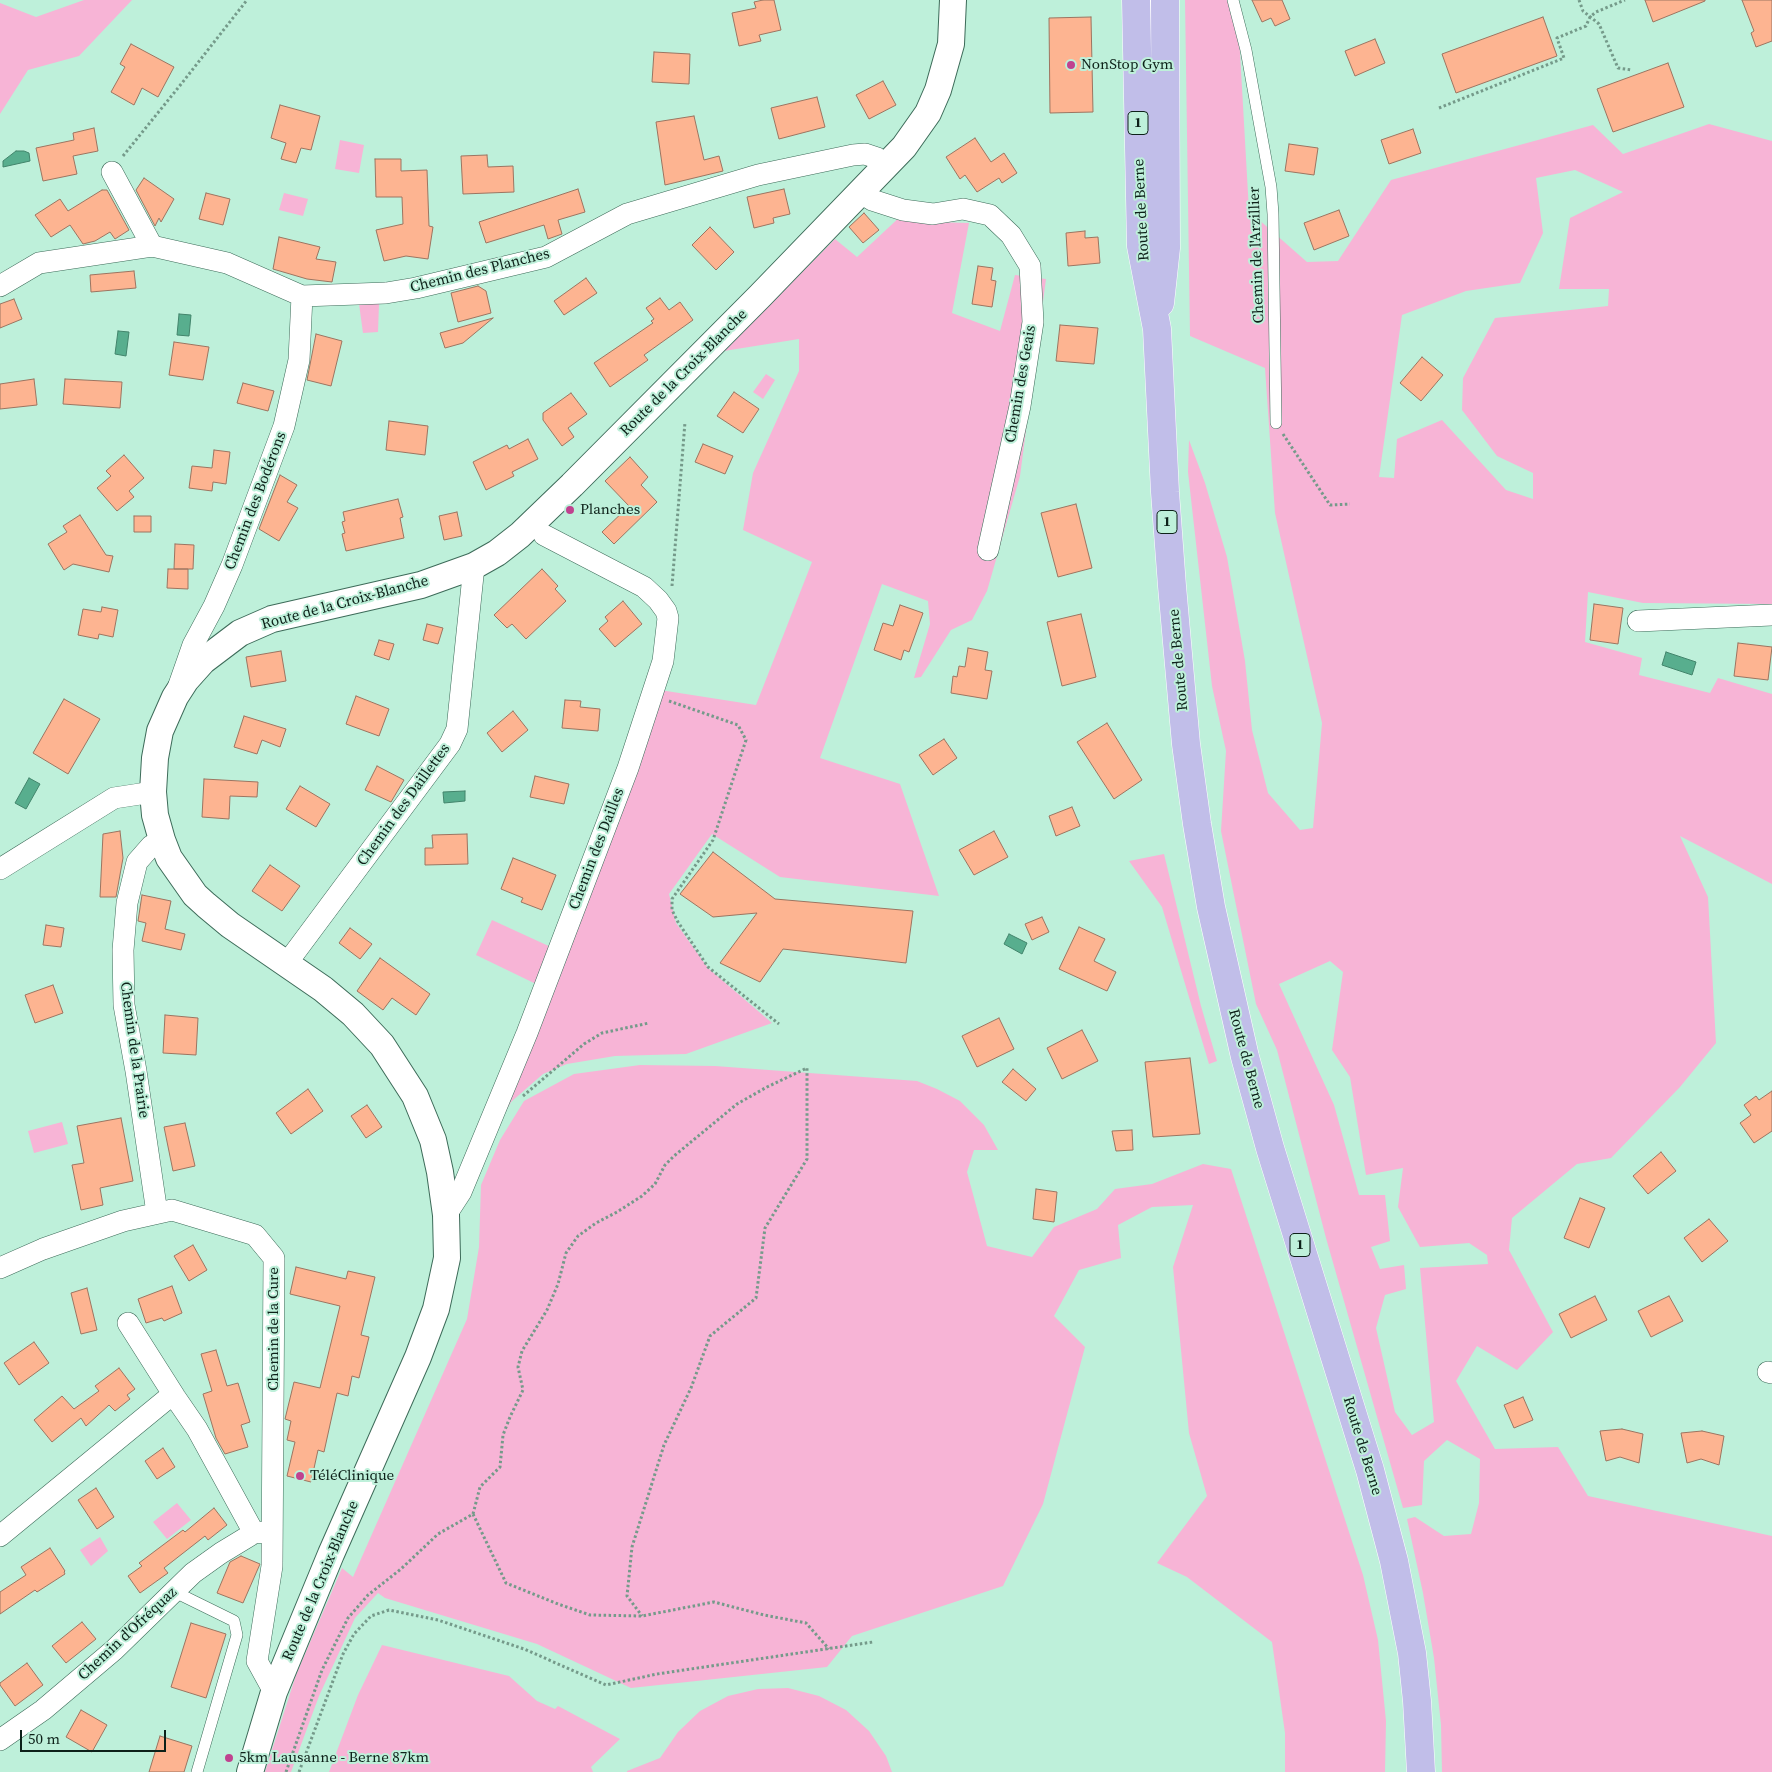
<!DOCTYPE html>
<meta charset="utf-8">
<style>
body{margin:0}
#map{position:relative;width:1772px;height:1772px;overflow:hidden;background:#bef0da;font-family:"Source Serif 4",serif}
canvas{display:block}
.scale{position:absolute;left:20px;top:1730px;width:146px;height:22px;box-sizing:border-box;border:2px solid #0d2119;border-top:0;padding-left:6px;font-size:15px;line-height:18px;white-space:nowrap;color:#0d2119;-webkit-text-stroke:4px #bef0da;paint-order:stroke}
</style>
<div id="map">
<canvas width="1772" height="1772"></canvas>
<div class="scale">50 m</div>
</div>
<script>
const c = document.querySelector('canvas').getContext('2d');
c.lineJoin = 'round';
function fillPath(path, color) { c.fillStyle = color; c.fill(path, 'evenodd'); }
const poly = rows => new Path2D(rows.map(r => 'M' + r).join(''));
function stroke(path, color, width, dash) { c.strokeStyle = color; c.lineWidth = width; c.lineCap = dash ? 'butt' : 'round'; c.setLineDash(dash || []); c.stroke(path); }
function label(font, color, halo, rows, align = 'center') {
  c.font = font + ' "Source Serif 4",serif'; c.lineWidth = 4; c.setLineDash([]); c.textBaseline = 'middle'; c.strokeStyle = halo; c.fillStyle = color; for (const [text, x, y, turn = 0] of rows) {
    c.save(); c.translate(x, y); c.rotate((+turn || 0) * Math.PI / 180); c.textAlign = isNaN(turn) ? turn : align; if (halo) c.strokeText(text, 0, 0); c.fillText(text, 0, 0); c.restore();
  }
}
fillPath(poly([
 [84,0,132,0,79,56,28,70,0,114,0,3,36,17],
 [1185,0,1237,0,1249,211,1307,262,1338,261,1391,180,1593,125,1623,154,1709,124,1772,141,1772,604,1643,603,1588,592,1585,642,1642,658,1639,675,1710,693,1718,678,1772,694,1772,884,1680,836,1708,897,1716,1043,1680,1087,1611,1158,1577,1164,1512,1218,1509,1250,1553,1332,1517,1370,1477,1346,1456,1381,1495,1449,1558,1447,1588,1496,1772,1536,1772,1772,1442,1772,1441,1725,1434,1658,1423,1593,1407,1519,1415,1517,1444,1536,1471,1534,1479,1503,1480,1459,1447,1440,1424,1461,1422,1505,1403,1508,1326,1238,1277,1050,1256,1004,1221,831,1226,751,1212,686,1188,472,1189,440,1205,483,1227,557,1245,661,1252,730,1268,793,1300,830,1313,828,1322,723,1275,513,1265,368,1190,336],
 [1575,170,1623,192,1570,218,1559,289,1609,289,1608,306,1495,318,1463,378,1462,410,1497,456,1533,473,1533,499,1506,490,1442,420,1397,439,1394,478,1379,477,1402,315,1466,291,1520,283,1543,233,1536,178],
 [1330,961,1343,972,1332,1050,1350,1077,1366,1175,1403,1168,1398,1207,1420,1247,1469,1243,1487,1255,1488,1264,1420,1268,1434,1422,1412,1435,1395,1412,1376,1328,1385,1295,1406,1289,1404,1265,1380,1269,1371,1247,1390,1241,1385,1195,1359,1195,1334,1105,1279,984],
 [340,140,364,145,359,173,335,169],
 [284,193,308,199,303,216,279,210],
 [903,214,934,222,969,223,952,313,1000,331,1015,275,1046,279,1020,476,987,591,972,620,951,630,921,677,914,678,930,624,928,601,882,584,820,758,900,784,939,896,780,877,712,834,669,894,676,923,708,968,772,1023,686,1054,615,1056,567,1064,543,1074,511,1102,495,1131,660,690,756,705,812,562,743,530,753,473,799,371,799,339,724,351,835,239,857,257],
 [359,304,379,304,378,332,363,333],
 [766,374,775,380,763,399,753,392],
 [1164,854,1201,1006,1217,1061,1209,1064,1162,907,1129,861],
 [492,920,553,948,536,984,476,955],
 [640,1065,715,1066,917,1081,937,1089,960,1101,984,1125,998,1150,974,1150,967,1172,987,1246,1032,1257,1054,1227,1097,1209,1115,1189,1152,1184,1203,1164,1231,1169,1363,1575,1378,1640,1386,1721,1385,1772,1285,1772,1285,1733,1272,1642,1187,1577,1157,1563,1207,1496,1189,1433,1173,1267,1193,1205,1152,1207,1118,1225,1121,1258,1079,1270,1054,1316,1085,1347,1043,1504,1003,1586,852,1636,827,1667,631,1688,537,1644,385,1598,378,1593,355,1618,319,1696,291,1772,265,1772,296,1675,342,1568,353,1577,467,1319,479,1247,481,1185,500,1140,524,1101,574,1074],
 [62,1122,68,1144,34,1153,28,1131],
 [177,1503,191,1520,167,1539,153,1522],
 [100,1537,108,1551,91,1566,80,1550],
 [382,1645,509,1676,537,1701,555,1709,558,1706,620,1739,591,1767,593,1772,329,1772,358,1695],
 [788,1688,819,1696,846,1710,869,1731,886,1756,892,1772,627,1772,627,1771,660,1758,678,1732,700,1711,728,1696,758,1689]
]), '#f7b4d6');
const water = poly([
 [16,151,24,151,29,153,30,161,3,167,3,161,16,151],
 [179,314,191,315,189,336,177,335,179,314],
 [118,331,129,332,126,356,115,354,118,331],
 [1666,652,1696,662,1692,675,1662,665,1666,652],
 [29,778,40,784,26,809,15,803,29,778],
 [465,791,465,801,444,803,443,792,465,791],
 [1009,934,1027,943,1022,954,1004,944,1009,934]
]);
fillPath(water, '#58ae8e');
stroke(water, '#42846b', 1);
const building = poly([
 [763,0,774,0,781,30,759,35,761,41,739,46,732,13,756,8,754,2,763,0],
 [1252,0,1282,0,1290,19,1275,26,1271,18,1262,22,1252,0],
 [1645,0,1705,0,1705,1,1653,22,1645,0],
 [1742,0,1772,0,1772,41,1756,47,1751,33,1754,31,1742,0],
 [1091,17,1093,112,1050,113,1049,18,1091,17],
 [1543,17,1557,56,1456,93,1442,54,1543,17],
 [1375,39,1385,63,1355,76,1345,51,1375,39],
 [131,44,174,67,158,97,142,88,134,105,111,92,125,67,120,64,131,44],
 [654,52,690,54,689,84,652,82,654,52],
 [1668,63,1684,107,1613,132,1597,89,1668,63],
 [883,81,896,105,869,119,856,95,883,81],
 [817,97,825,127,779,139,771,108,817,97],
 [280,105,320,116,311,150,301,148,296,163,281,159,286,143,271,138,280,105],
 [694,116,704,160,719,156,723,171,665,185,656,122,694,116],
 [94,128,98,151,73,156,77,174,43,181,36,148,74,140,73,133,94,128],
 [1413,129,1421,153,1389,164,1381,140,1413,129],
 [975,138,991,162,1004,153,1017,173,1002,183,999,178,977,192,965,175,960,179,946,157,975,138],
 [1289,144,1318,148,1314,175,1285,171,1289,144],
 [487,155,488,167,513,166,514,192,463,194,461,156,487,155],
 [375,159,401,159,401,171,427,170,429,226,433,227,428,259,406,256,384,261,376,230,403,224,402,197,376,197,375,159],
 [144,178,174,199,161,222,159,218,155,226,136,190,144,178],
 [578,189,585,212,558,220,562,234,548,239,544,225,486,243,479,222,578,189],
 [784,189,790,214,773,218,774,223,754,228,747,197,784,189],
 [102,190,107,190,129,230,115,239,110,232,95,241,83,244,70,225,51,237,35,215,60,199,68,211,102,190],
 [206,193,230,199,223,225,199,219,206,193],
 [1339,210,1349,236,1314,250,1304,223,1339,210],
 [864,213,879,230,863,243,849,227,864,213],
 [710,227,734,252,716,270,692,245,710,227],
 [1085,231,1085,238,1098,237,1100,263,1068,266,1066,233,1085,231],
 [279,237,320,247,316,259,336,262,332,282,307,279,273,269,279,237],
 [978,266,993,268,991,280,996,281,992,307,972,304,978,266],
 [134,271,136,288,91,292,90,275,134,271],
 [586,278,597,293,564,315,554,301,586,278],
 [478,286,486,291,491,313,458,322,451,293,478,286],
 [660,298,669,310,680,302,693,320,644,355,648,360,610,387,594,363,653,323,651,321,654,319,646,308,660,298],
 [14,299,22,319,0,328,0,304,14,299],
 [493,318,463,343,445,348,440,333,493,318],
 [1060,325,1098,328,1094,364,1056,361,1060,325],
 [316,334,342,341,331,386,307,380,316,334],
 [174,342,209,347,203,380,169,375,174,342],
 [1422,357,1443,375,1421,401,1400,383,1422,357],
 [34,379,37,405,0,409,0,384,34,379],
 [65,379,122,382,120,408,63,404,65,379],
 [243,383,274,391,268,411,237,403,243,383],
 [734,392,759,409,743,433,717,416,734,392],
 [571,393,587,414,568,428,574,437,562,446,543,420,543,413,571,393],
 [389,421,428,426,425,455,386,450,389,421],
 [528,439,538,459,512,472,514,476,486,490,473,462,507,445,509,449,528,439],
 [703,444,733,456,725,474,695,462,703,444],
 [214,450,230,452,226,484,213,482,212,491,189,488,192,466,212,468,214,450],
 [124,455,144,478,129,491,134,497,117,511,97,488,111,476,106,471,124,455],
 [630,457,648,477,641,485,657,502,614,544,602,532,629,506,605,481,630,457],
 [280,475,297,485,287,502,298,508,279,541,259,529,280,475],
 [398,499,403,517,400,518,404,538,346,551,342,534,345,533,342,522,345,521,343,512,398,499],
 [1076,504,1092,568,1058,577,1041,513,1076,504],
 [457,512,462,536,444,540,439,516,457,512],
 [80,515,106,555,113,556,109,572,73,564,64,570,48,544,67,532,63,526,80,515],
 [134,516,151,516,151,532,134,532,134,516],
 [175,544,194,545,193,569,174,569,175,544],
 [168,569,188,569,188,589,167,588,168,569],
 [542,569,558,586,555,589,566,601,526,639,512,624,507,628,494,615,542,569],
 [623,601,642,624,615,647,599,629,608,621,605,617,623,601],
 [1594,604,1623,608,1618,644,1590,640,1594,604],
 [900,605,923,613,909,652,904,650,901,660,874,650,883,623,893,626,900,605],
 [102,607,118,610,113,637,99,634,98,639,78,635,83,609,101,612,102,607],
 [1081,614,1096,677,1062,686,1047,622,1081,614],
 [427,624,443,628,438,644,423,640,427,624],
 [379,640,394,644,389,660,374,655,379,640],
 [1738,643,1772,647,1768,680,1734,676,1738,643],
 [968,648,988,652,985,670,992,671,987,699,951,693,953,676,957,677,959,666,965,667,968,648],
 [281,651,286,681,251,687,246,657,281,651],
 [356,696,389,709,379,736,346,724,356,696],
 [64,699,100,719,68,774,33,753,64,699],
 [565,700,581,701,580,707,600,709,598,731,562,728,565,700],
 [513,711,528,730,502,752,487,733,513,711],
 [244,716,286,729,280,747,262,740,257,754,234,747,244,716],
 [1107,723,1142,780,1114,799,1077,742,1107,723],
 [944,739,957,758,933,775,919,755,944,739],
 [377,766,404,780,391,802,365,790,377,766],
 [535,776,569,784,564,804,530,797,535,776],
 [204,779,258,782,257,797,230,796,229,819,202,817,204,779],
 [300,786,330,804,316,827,286,809,300,786],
 [1072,807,1080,826,1056,836,1049,816,1072,807],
 [120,831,123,858,116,897,100,897,103,834,120,831],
 [994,831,1008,857,974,875,959,850,994,831],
 [467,834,468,864,425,865,425,848,433,848,432,835,467,834],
 [713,852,775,899,913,911,906,963,783,949,760,982,720,963,757,913,713,917,680,894,713,852],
 [513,858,556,875,542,910,521,902,523,898,501,889,513,858],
 [270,865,300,886,282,911,252,891,270,865],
 [142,895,171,901,165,929,185,934,181,950,142,941,146,923,138,921,142,895],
 [1042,917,1049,932,1032,940,1025,924,1042,917],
 [46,925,64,928,61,947,43,945,46,925],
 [1079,927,1105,939,1094,961,1116,972,1107,991,1059,969,1079,927],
 [350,928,372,944,360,959,339,943,350,928],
 [380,958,430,994,416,1015,392,998,383,1010,357,991,380,958],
 [53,985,63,1013,35,1023,25,995,53,985],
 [165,1015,198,1018,196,1055,163,1053,165,1015],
 [999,1018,1014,1049,977,1067,962,1036,999,1018],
 [1082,1030,1098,1061,1062,1079,1047,1048,1082,1030],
 [1190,1058,1200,1134,1153,1137,1145,1062,1190,1058],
 [1013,1069,1036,1089,1026,1101,1002,1082,1013,1069],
 [308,1089,323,1111,291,1134,276,1113,308,1089],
 [1772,1091,1772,1131,1754,1143,1740,1123,1751,1115,1744,1105,1756,1096,1759,1100,1772,1091],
 [367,1105,382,1127,366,1138,351,1116,367,1105],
 [121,1118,133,1181,100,1188,103,1205,81,1210,72,1165,84,1163,77,1126,121,1118],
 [185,1123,195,1166,173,1171,164,1127,185,1123],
 [1132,1130,1133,1150,1116,1151,1112,1131,1132,1130],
 [1661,1152,1676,1171,1648,1194,1633,1176,1661,1152],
 [1036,1189,1057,1192,1054,1222,1033,1219,1036,1189],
 [1580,1198,1605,1208,1589,1248,1564,1238,1580,1198],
 [1709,1219,1728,1241,1702,1262,1684,1238,1709,1219],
 [193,1245,207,1270,189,1281,174,1256,193,1245],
 [296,1267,346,1279,348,1271,375,1277,361,1335,369,1337,359,1378,352,1376,348,1396,337,1393,324,1452,318,1450,311,1482,287,1476,295,1442,287,1440,291,1421,285,1419,294,1382,320,1388,340,1306,290,1294,296,1267],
 [172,1286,182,1313,164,1321,162,1318,146,1323,138,1299,172,1286],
 [87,1288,97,1330,81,1334,71,1293,87,1288],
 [1595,1296,1607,1320,1571,1338,1559,1314,1595,1296],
 [1669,1296,1683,1321,1651,1337,1638,1311,1669,1296],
 [34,1342,49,1363,19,1385,4,1363,34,1342],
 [216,1350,227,1386,238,1383,250,1422,241,1425,248,1447,225,1454,216,1438,203,1394,212,1391,201,1354,216,1350],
 [119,1368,135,1389,127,1395,130,1399,115,1411,109,1405,86,1426,81,1418,52,1442,34,1420,62,1396,74,1409,99,1391,95,1386,119,1368],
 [1523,1397,1533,1420,1514,1428,1504,1405,1523,1397],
 [1622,1429,1643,1434,1639,1463,1620,1457,1606,1461,1600,1431,1622,1429],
 [1702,1431,1724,1436,1719,1465,1701,1459,1687,1463,1681,1433,1702,1431],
 [163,1448,175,1467,157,1479,145,1461,163,1448],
 [96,1488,114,1517,97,1529,78,1500,96,1488],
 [214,1508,227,1525,208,1540,205,1536,164,1568,168,1573,140,1593,128,1576,142,1566,139,1563,183,1530,185,1532,214,1508],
 [50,1548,65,1571,64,1572,65,1574,37,1592,35,1590,0,1614,0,1592,26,1575,21,1567,50,1548],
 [241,1556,260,1564,243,1603,217,1593,230,1562,241,1556],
 [82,1622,96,1639,66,1663,52,1646,82,1622],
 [191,1623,226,1634,206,1698,171,1687,191,1623],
 [27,1663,43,1685,15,1706,0,1685,0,1683,27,1663],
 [81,1710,107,1725,92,1752,66,1737,81,1710],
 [160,1736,192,1746,184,1772,149,1772,160,1736]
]);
fillPath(building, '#fdb491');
stroke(building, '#9c7460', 1);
const service = poly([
 [1233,0,1246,50,1271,187,1273,214,1276,423],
 [175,1592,234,1621,237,1635,197,1772]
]);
const minor = poly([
 [112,172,152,246],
 [861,193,872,200,903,210,933,214,963,209,990,215,1011,235,1030,266,1033,322,1020,406,988,550],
 [0,286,39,263,152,246,227,263,302,296,386,293,416,288,546,257,627,214,758,175,853,155,865,154,877,158,887,165],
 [1638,621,1772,615],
 [179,685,193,645,214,606,232,565,284,426,299,360,302,296],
 [0,869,114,798,153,792],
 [287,963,450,744,457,729,474,566],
 [157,1213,136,1071,124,1005,123,950,127,903,137,862,151,846,162,840],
 [446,1215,461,1192,527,1033,628,768,663,661,668,618,666,611,658,600,644,587,544,535],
 [0,1268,43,1249,123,1221,172,1210,255,1235,274,1258,272,1566,257,1661,274,1692],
 [128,1323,175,1397,197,1429,254,1533],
 [1768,1372,1772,1373],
 [0,1536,173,1394],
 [0,1740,43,1710,114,1650,193,1573,221,1553,254,1533,272,1531]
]);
const tertiary = poly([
 [250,1772,274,1692,331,1554,418,1357,436,1309,447,1258,446,1215,440,1172,433,1140,415,1096,382,1045,353,1014,323,989,230,925,206,905,195,895,169,858,162,840,155,815,153,792,155,758,160,731,175,697,186,680,203,661,240,633,272,619,421,585,474,566,497,553,520,535,572,485,760,296,904,147,928,113,938,90,951,44,953,0]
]);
const primary = poly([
 [1136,0,1141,246,1157,329,1165,492,1172,586,1186,744,1197,824,1211,907,1245,1057,1270,1148,1370,1470,1394,1561,1412,1653,1417,1701,1421,1772],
 [1160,303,1166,248,1165,0]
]);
stroke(service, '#3d6b59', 12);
stroke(minor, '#3d6b59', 22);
stroke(tertiary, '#3d6b59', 28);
stroke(primary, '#fff', 29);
stroke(poly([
 [1579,0,1583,11,1599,24,1618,68,1632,70],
 [1439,108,1564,58,1557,38,1586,26,1590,17,1596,12,1625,0],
 [123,156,182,83,247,0],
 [1283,434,1330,505,1350,504],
 [672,586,685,422],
 [669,701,738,725,746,740,713,840,672,899,672,910,678,922,708,967,779,1024],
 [523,1096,584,1044,602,1033,649,1023],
 [473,1514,506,1583,558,1604,590,1615,642,1616,714,1602,764,1615,806,1623,829,1649],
 [286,1772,322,1670,348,1618,368,1595,401,1569,438,1534,473,1514,480,1487,500,1467,503,1435,510,1417,523,1390,518,1367,522,1351,547,1310,558,1284,566,1253,578,1236,596,1223,617,1212,642,1196,655,1184,665,1165,674,1156,737,1104,767,1087,807,1068,807,1159,765,1228,756,1298,710,1336,691,1388,664,1445,632,1547,627,1596,642,1616],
 [299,1772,343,1654,354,1634,371,1616,389,1610,438,1620,524,1649,606,1685,657,1674,873,1642]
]), '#759a8a', 3, [2.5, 2.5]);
stroke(service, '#fff', 11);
stroke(minor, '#fff', 21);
stroke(tertiary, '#fff', 26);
stroke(primary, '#c1bee9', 28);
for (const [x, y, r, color] of [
 [1071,65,5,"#c0428f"],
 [570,510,5,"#c0428f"],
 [300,1476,5,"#c0428f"],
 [229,1758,5,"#c0428f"]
]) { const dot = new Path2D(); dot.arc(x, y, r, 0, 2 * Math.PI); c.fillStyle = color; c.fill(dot); stroke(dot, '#bef0da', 2); }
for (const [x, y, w] of [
 [1138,123,20],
 [1167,522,20],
 [1300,1245,20]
]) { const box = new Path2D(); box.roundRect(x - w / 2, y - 11.5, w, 23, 4); c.fillStyle = '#bef0da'; c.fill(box); stroke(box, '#0d2119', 1); }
label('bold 14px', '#0d2119', null, [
 ["1",1138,123],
 ["1",1167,522],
 ["1",1300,1245]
]);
label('15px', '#0d2119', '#bef0da', [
 ["NonStop Gym",1081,65],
 ["Planches",580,510],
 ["TéléClinique",310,1476],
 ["5km Lausanne - Berne 87km",239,1758]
], 'left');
label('15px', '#0d2119', '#bef0da', [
 ["Route de Berne",1142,210,-93],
 ["Chemin de l'Arzillier",1257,255,-92],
 ["Chemin des Planches",480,271,-14],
 ["Route de la Croix-Blanche",684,373,-45],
 ["Chemin des Geais",1021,384,-80],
 ["Chemin des Bodérons",256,501,-69],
 ["Route de la Croix-Blanche",345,603,-15],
 ["Route de Berne",1179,660,-95],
 ["Chemin des Daillettes",404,805,-54],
 ["Chemin des Dailles",597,849,-69],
 ["Chemin de la Prairie",134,1050,82],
 ["Route de Berne",1246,1059,75],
 ["Chemin de la Cure",274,1329,-90],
 ["Route de Berne",1362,1446,73],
 ["Route de la Croix-Blanche",321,1581,-67],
 ["Chemin d'Ofréquaz",128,1634,-43]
]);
</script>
